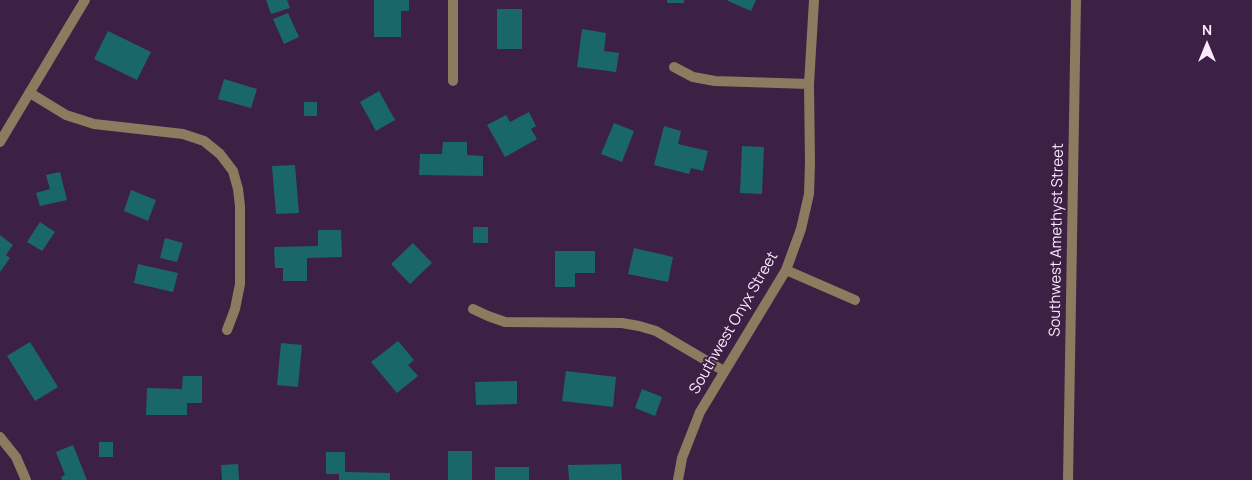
<!DOCTYPE html>
<style>
body{margin:0}
#map{position:relative;width:1252px;height:480px;overflow:hidden;background:#3d2145;font-family:Manrope,sans-serif}
canvas{display:block}
.north{position:absolute;left:1182px;top:20px;width:50px;height:50px;-webkit-text-stroke:4px #3d2145;paint-order:stroke;rotate:0deg;font-size:14px;font-weight:700;line-height:20px;text-align:center;color:#f9ebfd}
.north::after{content:'';display:block;margin:auto;width:18px;height:22px;background:#f9ebfd;clip-path:polygon(50% 0,100% 100%,50% 72%,0 100%)}
</style>
<div id="map">
<canvas width="1252" height="480"></canvas>
<div class="north">N</div>
</div>
<script>
const c = document.querySelector('canvas').getContext('2d');
c.lineJoin = 'round';
function fillPath(path, color) { c.fillStyle = color; c.fill(path, 'evenodd'); }
const poly = rows => new Path2D(rows.map(r => 'M' + r).join(''));
function stroke(path, color, width, dash) { c.strokeStyle = color; c.lineWidth = width; c.lineCap = dash ? 'butt' : 'round'; c.setLineDash(dash || []); c.stroke(path); }
function label(font, color, halo, rows, align = 'center') {
  c.font = font + ' Manrope,sans-serif'; c.lineWidth = 4; c.setLineDash([]); c.textBaseline = 'middle'; c.strokeStyle = halo; c.fillStyle = color; for (const [text, x, y, turn = 0] of rows) {
    c.save(); c.translate(x, y); c.rotate((+turn || 0) * Math.PI / 180); c.textAlign = isNaN(turn) ? turn : align; if (halo) c.strokeText(text, 0, 0); c.fillText(text, 0, 0); c.restore();
  }
}
fillPath(poly([
 [266,0,287,0,290,8,271,14],
 [374,0,409,0,409,11,401,11,401,37,374,37],
 [667,0,684,0,684,3,667,3],
 [728,0,756,0,751,11,728,1],
 [497,9,522,9,522,49,497,49],
 [288,13,299,37,284,44,273,19],
 [582,29,606,33,604,51,619,53,616,72,577,67],
 [108,31,151,52,137,80,94,59],
 [224,79,257,89,251,108,218,99],
 [379,91,395,120,376,131,360,102],
 [304,102,317,102,317,116,304,116],
 [529,112,536,126,531,129,537,139,505,157,487,125,506,115,510,122],
 [614,123,634,131,622,162,601,154],
 [664,126,681,131,678,144,708,151,703,171,691,168,689,174,654,165],
 [443,142,467,142,467,155,483,156,483,176,419,175,420,154,442,154],
 [742,146,764,147,762,194,740,193],
 [295,165,299,213,276,214,272,166],
 [60,172,67,200,40,206,36,193,50,189,46,175],
 [131,190,156,200,148,221,124,211],
 [40,222,55,232,42,251,27,242],
 [473,227,488,227,488,243,473,243],
 [318,230,341,230,342,257,307,258,307,281,283,281,283,268,275,268,274,247,318,246],
 [0,235,13,245,6,255,10,258,0,272],
 [165,238,183,243,177,262,160,258],
 [413,243,432,263,410,284,391,264],
 [634,248,673,257,668,282,628,274],
 [555,251,595,251,595,273,575,273,575,287,555,287],
 [138,264,178,273,173,292,134,283],
 [398,341,414,360,408,365,418,376,397,393,371,362],
 [30,342,58,387,35,401,7,356],
 [281,343,302,345,298,387,277,385],
 [566,371,616,377,613,407,562,401],
 [183,376,202,376,202,403,187,403,187,415,146,415,147,388,182,389],
 [517,381,517,404,476,405,475,382],
 [642,389,662,397,655,416,635,408],
 [99,442,113,442,113,457,99,457],
 [73,445,87,480,62,480,61,477,65,475,56,452],
 [448,451,472,451,472,480,448,480],
 [326,452,345,452,345,472,390,473,390,480,339,480,339,474,326,474],
 [238,464,239,480,222,480,221,465],
 [621,464,622,480,569,480,568,465],
 [495,467,529,467,529,480,495,480]
]), '#1a6769');
stroke(poly([
 [674,67,693,77,715,81,809,84],
 [453,81,453,0],
 [30,93,66,115,94,124,183,134,204,141,220,154,233,171,238,189,240,206,240,284,235,309,227,330],
 [0,142,85,0],
 [786,270,855,300],
 [473,309,488,316,505,322,622,323,639,326,656,331,724,371],
 [0,437,16,457,26,480],
 [678,480,682,458,700,412,786,270,801,229,809,194,810,163,809,84,814,0],
 [1068,480,1076,0]
]), '#8c7b5f', 10);
label('15px', '#f9ebfd', '#3d2145', [
 ["Southwest Amethyst Street",1057,240,-89],
 ["Southwest Onyx Street",734,323,-60]
]);
</script>
